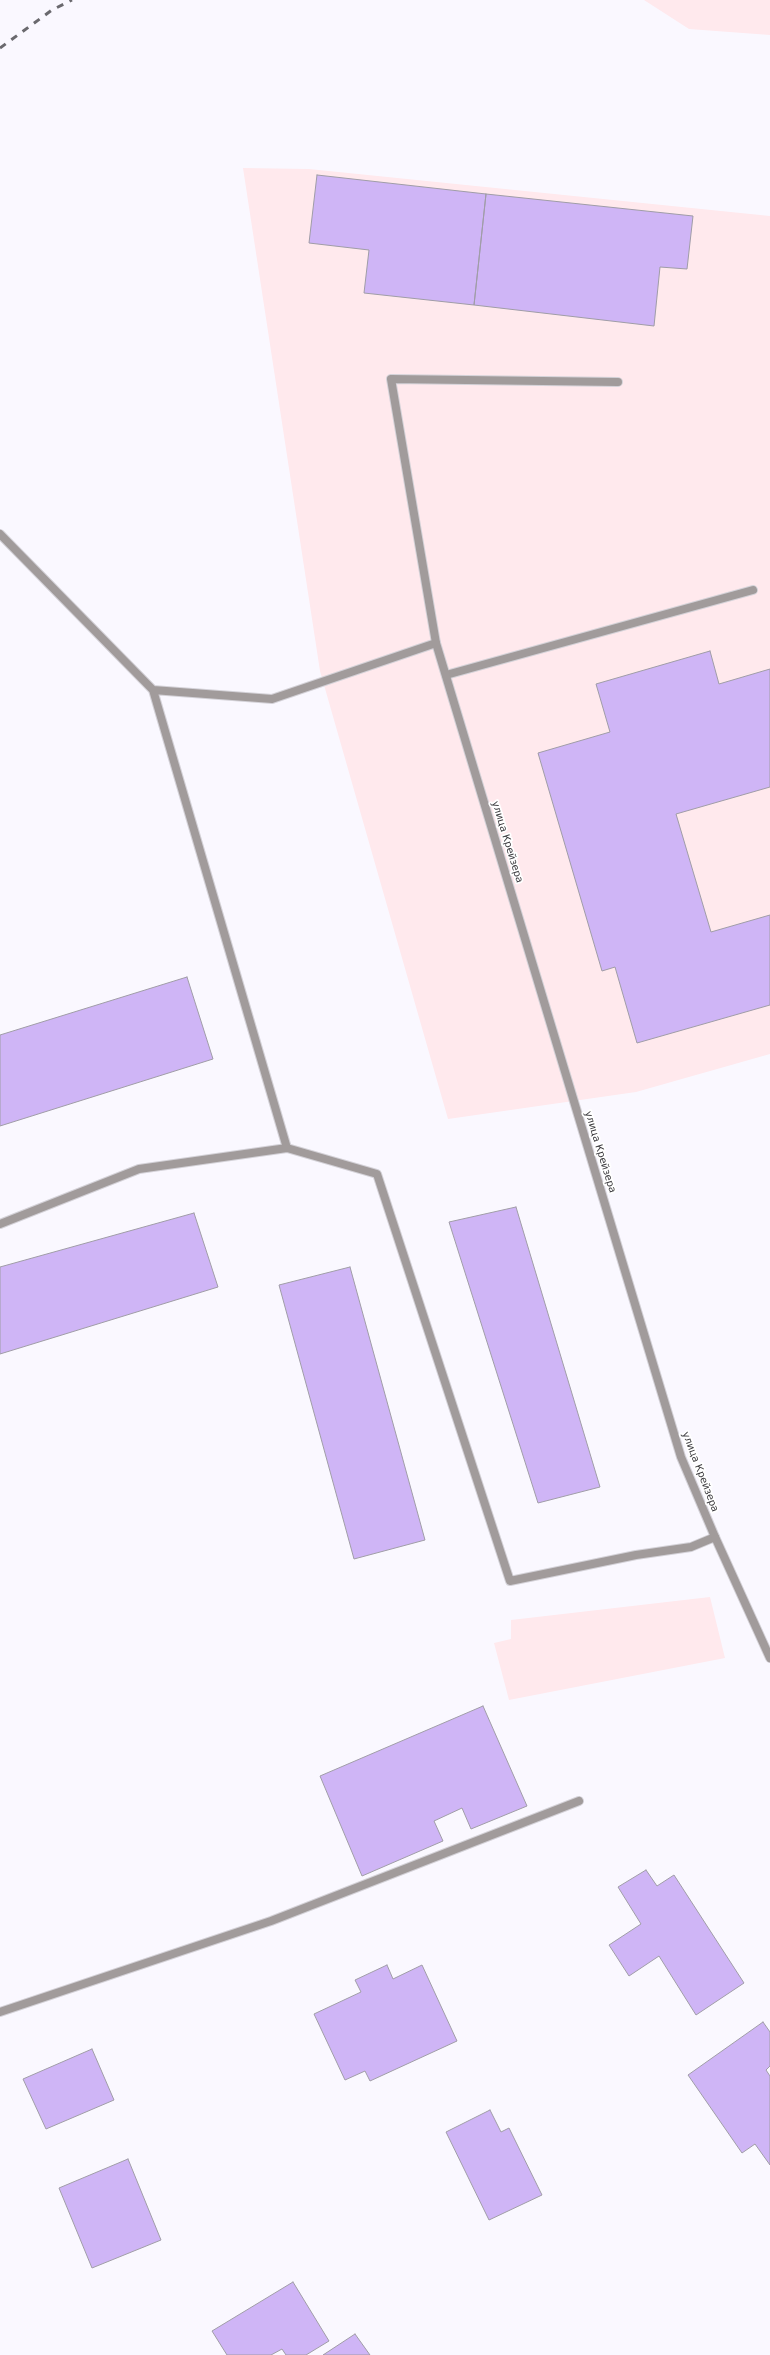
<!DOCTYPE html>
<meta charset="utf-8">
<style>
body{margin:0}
canvas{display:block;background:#faf8ff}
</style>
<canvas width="770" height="2355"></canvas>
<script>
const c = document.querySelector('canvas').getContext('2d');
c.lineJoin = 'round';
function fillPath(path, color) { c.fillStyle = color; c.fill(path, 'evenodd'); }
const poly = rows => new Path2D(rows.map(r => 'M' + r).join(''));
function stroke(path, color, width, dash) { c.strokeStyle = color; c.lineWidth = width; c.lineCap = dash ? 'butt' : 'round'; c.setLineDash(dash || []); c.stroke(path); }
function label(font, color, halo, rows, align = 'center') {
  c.font = font + ' "DejaVu Sans",sans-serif'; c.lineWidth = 3.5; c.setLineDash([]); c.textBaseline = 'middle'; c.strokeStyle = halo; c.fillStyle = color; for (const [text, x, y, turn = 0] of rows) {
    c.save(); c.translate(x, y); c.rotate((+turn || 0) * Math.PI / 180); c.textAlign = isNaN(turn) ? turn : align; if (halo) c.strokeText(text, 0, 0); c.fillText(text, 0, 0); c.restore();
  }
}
fillPath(poly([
 [644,0,770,0,770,35,689,29],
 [243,168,309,169,770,216,770,1054,636,1092,448,1119,320,671],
 [710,1597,725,1658,509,1700,494,1643,511,1639,511,1620]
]), '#ffe9ed');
const building = poly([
 [317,175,486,194,474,305,364,293,369,250,309,243,317,175],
 [486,194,693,216,687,269,660,267,654,326,474,305,486,194],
 [710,651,719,684,770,669,770,787,676,814,711,932,770,915,770,1005,637,1043,615,967,602,971,538,753,610,732,596,684,710,651],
 [187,977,213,1059,0,1126,0,1035,187,977],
 [516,1207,600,1487,538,1503,449,1222,516,1207],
 [194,1213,218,1287,0,1354,0,1267,194,1213],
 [350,1267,425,1540,354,1559,279,1285,350,1267],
 [483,1706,527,1806,471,1829,462,1808,434,1821,443,1841,362,1876,320,1776,483,1706],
 [646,1870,657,1886,674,1875,744,1983,696,2015,659,1956,629,1976,609,1945,641,1924,618,1887,646,1870],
 [387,1965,393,1979,422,1965,457,2041,370,2081,365,2071,345,2080,314,2014,361,1992,355,1980,387,1965],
 [763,2022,770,2032,770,2066,766,2070,770,2076,770,2165,755,2144,742,2153,688,2075,763,2022],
 [92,2049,114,2100,46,2129,23,2079,92,2049],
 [490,2110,501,2132,509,2128,542,2195,489,2220,446,2132,490,2110],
 [128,2159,161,2240,92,2268,59,2188,128,2159],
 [293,2282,329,2341,306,2355,286,2355,282,2349,271,2355,227,2355,212,2331,293,2282],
 [355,2334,370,2355,323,2355,355,2334]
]);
fillPath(building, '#cfb5f6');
stroke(building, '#a09da7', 1);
const lane = poly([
 [0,534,153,690,272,699,436,643,391,379,618,382],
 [446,675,753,590],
 [287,1148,377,1174,510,1581,636,1555,691,1547,715,1537],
 [0,1224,139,1169,287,1148,153,690],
 [0,2012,271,1921,579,1801]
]);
const street = poly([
 [436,643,681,1457,715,1537,770,1658]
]);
stroke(lane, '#d4d2d8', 10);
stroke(street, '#d4d2d8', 10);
stroke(lane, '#a19b9b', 8);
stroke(street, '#a19b9b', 8);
stroke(poly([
 [0,48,52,10,72,0]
]), '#6a696e', 3, [7, 7]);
label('10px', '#3b3a3e', '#fff', [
 ["улица Крейзера",507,842,73],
 ["улица Крейзера",600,1152,73],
 ["улица Крейзера",700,1472,69]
]);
</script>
